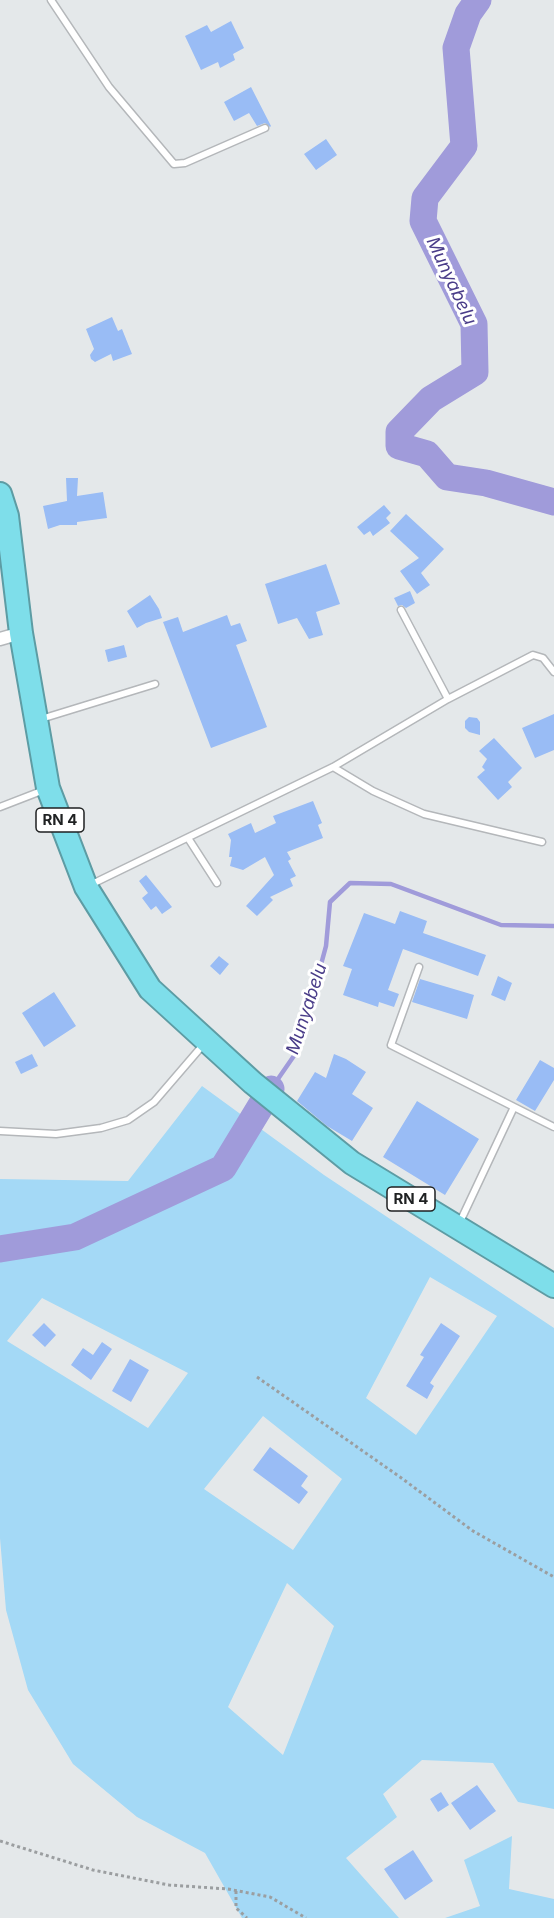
<!DOCTYPE html>
<style>
body{margin:0}
canvas{display:block;background:#e4e8ea}
</style>
<canvas width="554" height="1918"></canvas>
<script>
const c = document.querySelector('canvas').getContext('2d');
c.lineJoin = 'round';
function fillPath(path, color) { c.fillStyle = color; c.fill(path, 'evenodd'); }
const poly = rows => new Path2D(rows.map(r => 'M' + r).join(''));
function stroke(path, color, width, dash) { c.strokeStyle = color; c.lineWidth = width; c.lineCap = dash ? 'butt' : 'round'; c.setLineDash(dash || []); c.stroke(path); }
function label(font, color, halo, rows, align = 'center') {
  c.font = font + ' Inter,sans-serif'; c.lineWidth = 6; c.setLineDash([]); c.textBaseline = 'middle'; c.strokeStyle = halo; c.fillStyle = color; for (const [text, x, y, turn = 0] of rows) {
    c.save(); c.translate(x, y); c.rotate((+turn || 0) * Math.PI / 180); c.textAlign = isNaN(turn) ? turn : align; if (halo) c.strokeText(text, 0, 0); c.fillText(text, 0, 0); c.restore();
  }
}
fillPath(poly([
 [202,1086,324,1175,554,1328,554,1809,518,1802,493,1763,422,1760,383,1794,397,1817,346,1858,399,1918,242,1918,205,1853,137,1817,73,1764,28,1690,6,1610,0,1538,0,1179,128,1181],
 [430,1277,497,1316,416,1435,366,1398],
 [42,1298,188,1373,148,1428,7,1341],
 [263,1416,342,1479,293,1550,204,1489],
 [287,1583,334,1626,283,1755,228,1707],
 [512,1836,509,1889,554,1899,554,1918,445,1918,480,1906,464,1860]
]), '#a4d9f6');
stroke(poly([
 [271,1089,298,1050,326,946,330,902,350,883,391,884,501,925,554,926]
]), '#a09bda', 4.5);
stroke(poly([
 [478,0,468,14,456,48,464,146,425,198,423,221,474,324,475,372,431,399,399,432,399,446,427,454,447,477,486,483,554,502],
 [0,1249,75,1237,223,1168,271,1089]
]), '#a09bda', 27);
fillPath(poly([
 [231,21,244,48,233,54,235,60,220,68,218,62,201,70,185,36,207,25,211,32],
 [251,87,271,126,270,127,265,123,257,126,249,113,234,121,224,102],
 [326,139,337,155,316,170,304,154],
 [112,317,118,331,122,329,132,354,113,361,111,354,95,362,91,359,90,355,94,349,86,329],
 [66,478,78,478,77,496,103,492,107,518,77,522,77,525,60,525,48,529,43,506,67,501],
 [384,505,391,513,386,518,390,523,373,536,370,531,364,535,357,527],
 [406,514,444,549,421,573,430,585,417,594,400,571,419,558,390,531],
 [326,564,340,604,316,612,323,635,309,639,297,618,278,624,265,584],
 [410,591,415,603,406,608,402,605,398,606,394,598],
 [150,595,159,609,162,618,146,623,137,628,127,611],
 [227,615,231,626,240,623,247,641,236,645,267,727,211,748,163,622,178,617,183,632],
 [124,645,127,657,108,662,105,650],
 [554,714,554,750,535,758,522,728],
 [469,717,477,718,480,722,480,735,469,732,465,728,465,721],
 [494,738,522,768,508,782,512,787,498,800,477,777,485,770,482,767,487,759,479,751],
 [313,801,322,823,318,825,323,838,287,852,291,859,288,861,296,876,290,879,293,886,270,897,273,900,257,916,246,906,274,875,265,857,243,870,230,866,232,857,229,857,231,840,228,834,251,823,255,833,276,823,273,816],
 [146,875,172,907,162,914,156,906,151,910,142,898,148,893,139,881],
 [400,911,427,921,423,933,486,955,478,976,403,949,388,990,399,994,394,1007,379,1002,378,1007,343,995,352,969,343,966,364,913,395,924],
 [219,956,229,964,220,975,210,966],
 [498,976,512,983,505,1001,491,995],
 [420,979,474,995,467,1019,412,1002],
 [54,992,76,1026,44,1047,22,1013],
 [32,1054,38,1066,21,1074,15,1062],
 [334,1054,346,1059,366,1072,352,1094,373,1108,352,1141,327,1126,297,1101,315,1072,326,1078],
 [540,1060,554,1068,554,1080,535,1111,516,1100],
 [417,1101,479,1139,445,1195,383,1157],
 [44,1323,56,1335,45,1347,32,1335],
 [441,1323,460,1336,430,1383,434,1386,427,1399,406,1386,424,1357,420,1355],
 [102,1342,112,1349,91,1380,71,1365,83,1348,93,1355],
 [130,1359,149,1370,131,1402,112,1391],
 [270,1447,308,1476,301,1486,308,1492,299,1504,253,1470],
 [477,1785,496,1811,470,1830,451,1803],
 [441,1792,449,1805,438,1812,430,1799],
 [413,1850,433,1881,405,1900,384,1869]
]), '#99bcf5');
const lane = poly([
 [51,0,109,87,174,164,185,163,265,128],
 [401,610,448,699],
 [41,719,155,684],
 [333,767,373,791,424,814,542,842],
 [0,807,44,790],
 [188,838,217,883],
 [90,885,333,767,448,699,533,655,543,658,554,672],
 [419,967,391,1045,514,1107,459,1224],
 [514,1107,554,1127],
 [0,1131,56,1134,101,1128,128,1120,154,1102,203,1045]
]);
const street = poly([
 [0,639,21,633]
]);
const highway = poly([
 [0,494,7,516,21,633,48,788,86,887,150,989,253,1083,352,1163,554,1286]
]);
stroke(lane, '#b4b7ba', 9);
stroke(street, '#b4b7ba', 15);
stroke(highway, '#5d9ca4', 26);
stroke(poly([
 [257,1377,400,1477,473,1531,554,1577],
 [0,1841,93,1870,169,1885,228,1889,270,1897,306,1918],
 [236,1891,236,1908,247,1918]
]), '#9b9ea0', 3, [3, 3]);
stroke(lane, '#fff', 6);
stroke(street, '#fff', 12);
stroke(highway, '#7edeea', 22);
for (const [x, y, w] of [
 [60,820,48],
 [411,1199,48]
]) { const box = new Path2D(); box.roundRect(x - w / 2, y - 12, w, 24, 4.5); c.fillStyle = '#fff'; c.fill(box); stroke(box, '#1f2122', 1.5); }
label('bold 15px', '#1f2122', null, [
 ["RN 4",60,820],
 ["RN 4",411,1199]
]);
label('italic 18px', '#4a3d89', '#fff', [
 ["Munyabelu",451,281,65],
 ["Munyabelu",307,1009,-72]
]);
</script>
